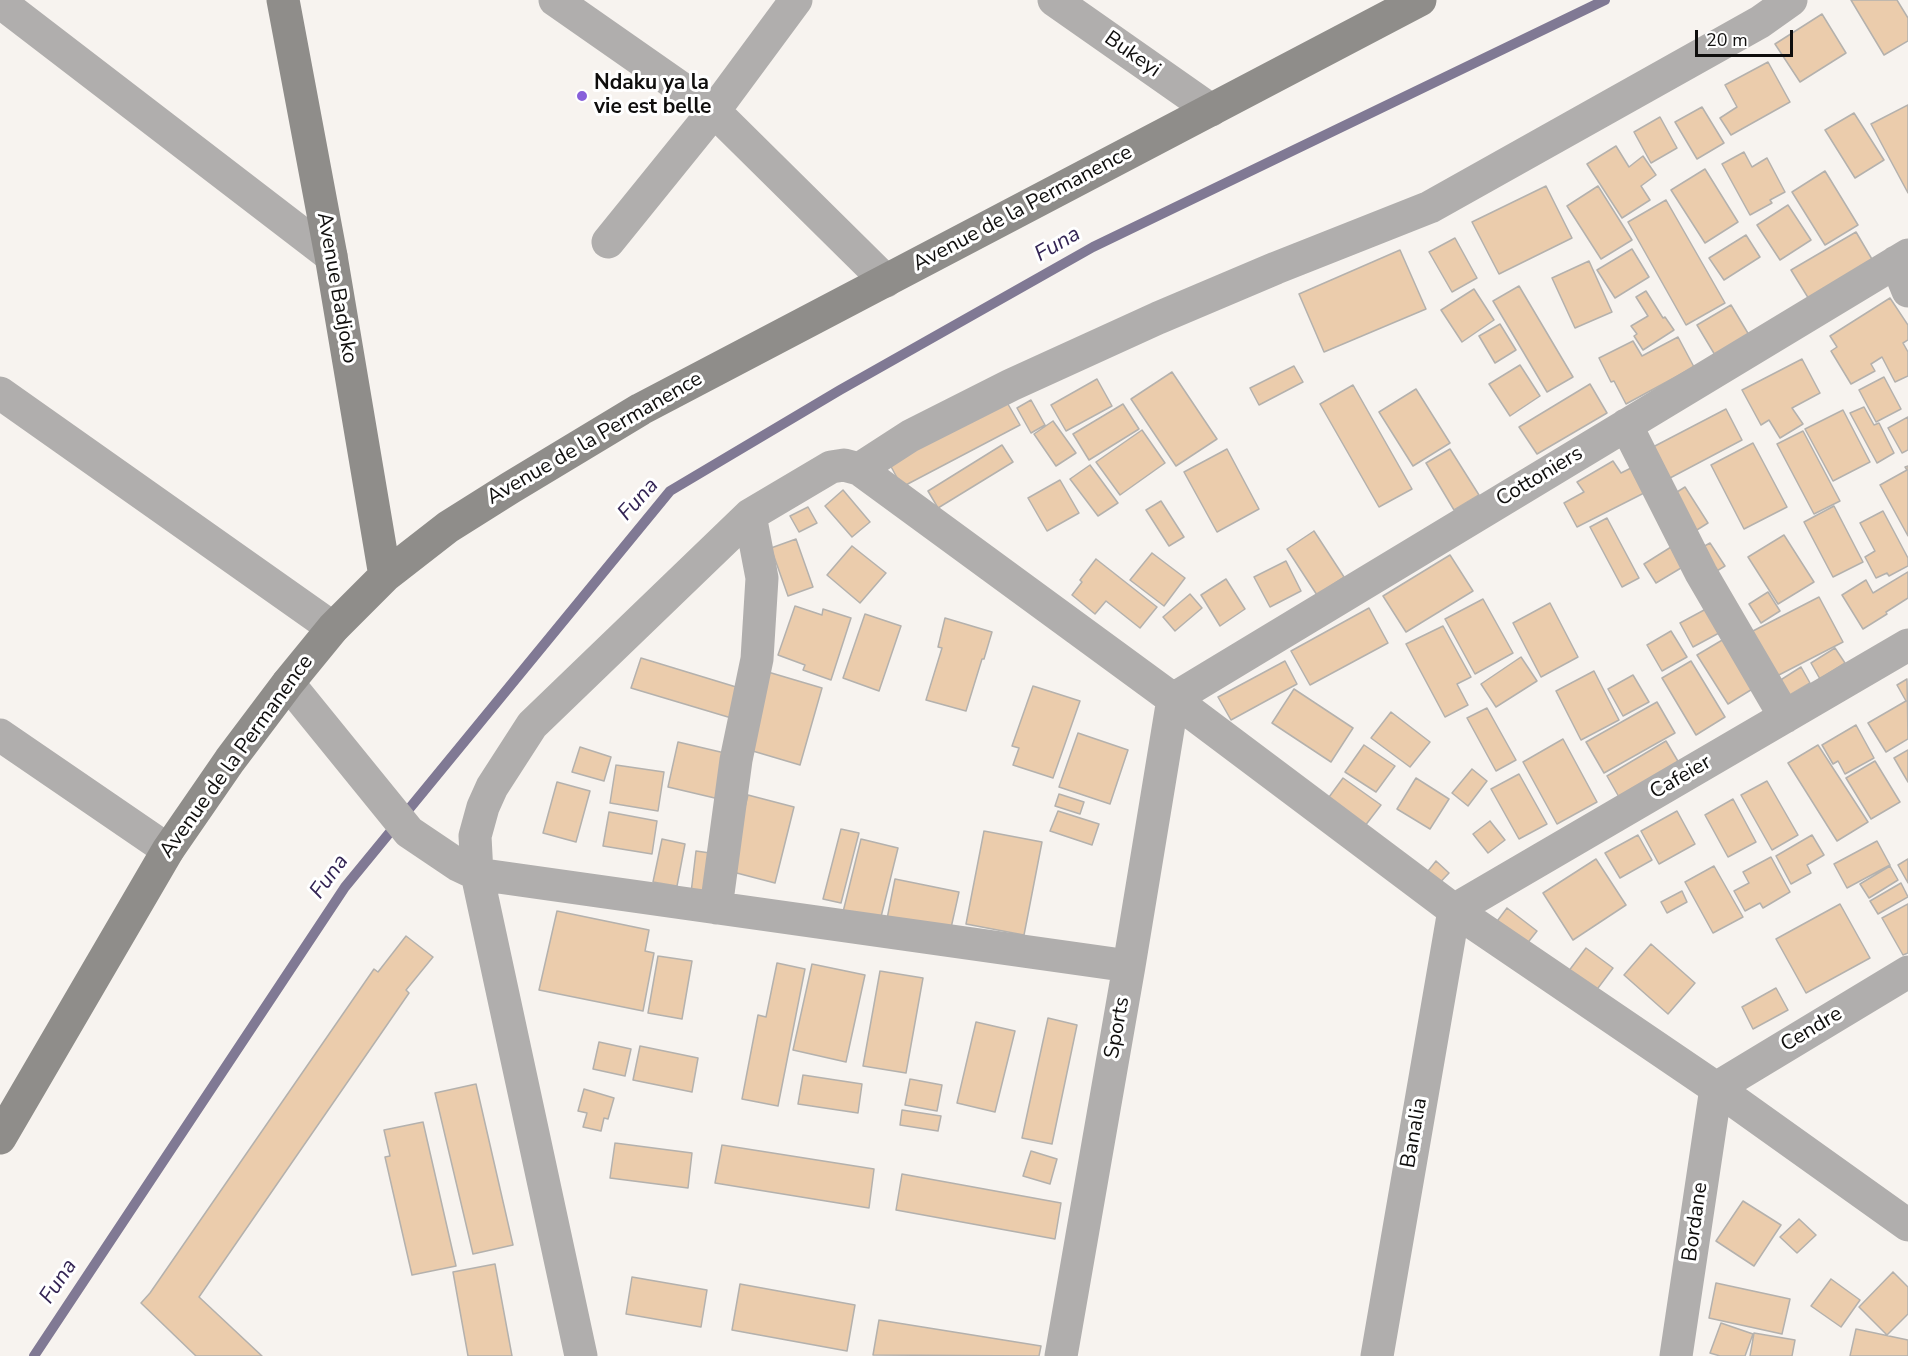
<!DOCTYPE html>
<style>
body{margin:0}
#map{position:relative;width:1908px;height:1356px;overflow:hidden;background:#f7f3ef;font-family:"Nunito Sans",sans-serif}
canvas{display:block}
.scale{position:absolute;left:1695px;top:30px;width:98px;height:27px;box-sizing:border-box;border:3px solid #0f0e0d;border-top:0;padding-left:8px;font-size:18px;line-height:21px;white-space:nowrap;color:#0f0e0d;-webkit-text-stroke:4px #fff;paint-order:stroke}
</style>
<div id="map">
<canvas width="1908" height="1356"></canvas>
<div class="scale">20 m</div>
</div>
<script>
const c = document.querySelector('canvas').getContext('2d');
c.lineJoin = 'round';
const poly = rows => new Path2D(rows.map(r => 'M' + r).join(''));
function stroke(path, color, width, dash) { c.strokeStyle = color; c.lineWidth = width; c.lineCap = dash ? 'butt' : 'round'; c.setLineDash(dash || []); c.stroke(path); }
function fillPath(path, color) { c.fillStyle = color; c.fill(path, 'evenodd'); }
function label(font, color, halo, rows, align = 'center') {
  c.font = font + ' "Nunito Sans",sans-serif'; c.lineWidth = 6; c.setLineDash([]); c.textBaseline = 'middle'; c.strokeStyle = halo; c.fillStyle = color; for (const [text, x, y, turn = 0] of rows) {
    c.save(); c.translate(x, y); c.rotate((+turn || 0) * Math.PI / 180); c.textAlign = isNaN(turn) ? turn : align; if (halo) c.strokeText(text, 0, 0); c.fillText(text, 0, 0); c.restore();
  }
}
stroke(poly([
 [34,1356,345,887,670,491,840,390,1093,247,1605,0]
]), '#807994', 10);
const building = poly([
 [1851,0,1897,0,1908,18,1908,41,1884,55,1851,0],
 [1822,14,1846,53,1800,82,1775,44,1822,14],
 [1768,62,1790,102,1731,135,1720,118,1737,107,1725,85,1768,62],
 [1908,105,1908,193,1871,124,1908,105],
 [1702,107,1724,143,1697,159,1675,122,1702,107],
 [1854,113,1884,160,1855,178,1825,130,1854,113],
 [1660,117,1677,148,1651,163,1634,132,1660,117],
 [1616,146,1629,167,1643,156,1656,175,1641,186,1650,200,1622,218,1587,164,1616,146],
 [1744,152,1752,167,1767,158,1785,192,1770,200,1772,203,1750,215,1722,164,1744,152],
 [1705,169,1738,222,1705,243,1671,190,1705,169],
 [1825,171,1858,225,1825,245,1792,192,1825,171],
 [1546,186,1572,238,1499,274,1472,222,1546,186],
 [1598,186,1632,240,1601,259,1567,206,1598,186],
 [1666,200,1725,303,1686,325,1628,222,1666,200],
 [1788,205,1811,240,1780,260,1757,225,1788,205],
 [1856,232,1876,266,1812,304,1791,270,1856,232],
 [1746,235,1760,257,1724,280,1709,258,1746,235],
 [1455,238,1477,278,1452,292,1429,252,1455,238],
 [1632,249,1649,277,1615,298,1597,270,1632,249],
 [1400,250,1426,309,1324,352,1299,294,1400,250],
 [1589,261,1612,312,1575,328,1552,278,1589,261],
 [1519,286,1573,377,1547,392,1493,301,1519,286],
 [1474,289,1494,320,1462,342,1441,310,1474,289],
 [1646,291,1663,318,1665,317,1674,330,1643,350,1634,336,1637,334,1631,326,1648,316,1636,297,1646,291],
 [1890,298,1908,325,1908,340,1903,343,1908,352,1908,376,1895,382,1882,357,1871,364,1875,371,1851,384,1831,351,1837,347,1830,336,1890,298],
 [1731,305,1755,345,1721,365,1697,325,1731,305],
 [1500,324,1516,350,1495,363,1479,336,1500,324],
 [1678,337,1694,367,1626,404,1614,381,1611,382,1599,358,1633,341,1642,356,1678,337],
 [1802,359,1820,393,1792,408,1803,424,1780,438,1769,420,1761,425,1742,390,1802,359],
 [1520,365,1540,396,1510,416,1489,384,1520,365],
 [1294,366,1303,382,1259,405,1250,388,1294,366],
 [1172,372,1217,439,1176,466,1131,399,1172,372],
 [1884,377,1901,409,1876,422,1859,390,1884,377],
 [1097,379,1112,406,1066,431,1051,405,1097,379],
 [1590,384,1607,413,1537,454,1519,427,1590,384],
 [1353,385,1412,489,1379,507,1320,404,1353,385],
 [1416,389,1450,443,1413,466,1379,412,1416,389],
 [1005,399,1020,425,902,487,888,461,1005,399],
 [1031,400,1045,425,1031,433,1017,408,1031,400],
 [1123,404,1139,429,1089,460,1073,434,1123,404],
 [1864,407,1874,425,1879,423,1894,453,1877,463,1850,413,1864,407],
 [1726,409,1742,440,1670,478,1653,447,1726,409],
 [1843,410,1870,462,1833,481,1805,429,1843,410],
 [1908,417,1908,450,1902,453,1888,428,1908,417],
 [1053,421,1076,453,1056,466,1034,434,1053,421],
 [1142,430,1165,463,1120,495,1096,462,1142,430],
 [1803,431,1840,501,1814,514,1777,444,1803,431],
 [1753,443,1787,507,1744,529,1711,465,1753,443],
 [1002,445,1013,462,938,508,928,491,1002,445],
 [1227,449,1259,509,1217,532,1184,472,1227,449],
 [1450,449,1479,495,1454,510,1426,463,1450,449],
 [1613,461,1621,473,1633,467,1646,492,1577,527,1564,503,1584,492,1577,482,1613,461],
 [1090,465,1118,503,1098,516,1070,479,1090,465],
 [1908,466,1908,536,1880,485,1907,470,1905,467,1908,466],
 [1060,480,1079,513,1047,531,1028,498,1060,480],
 [1685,487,1708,523,1692,533,1669,497,1685,487],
 [843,490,870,522,852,537,825,506,843,490],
 [1161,501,1184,537,1169,546,1146,510,1161,501],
 [1834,506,1863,562,1833,577,1804,522,1834,506],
 [808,507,817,523,799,532,790,516,808,507],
 [1883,511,1908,558,1908,566,1889,576,1887,573,1876,578,1865,557,1875,551,1860,523,1883,511],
 [1607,518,1639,578,1622,587,1590,527,1607,518],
 [1314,531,1344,577,1317,595,1287,549,1314,531],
 [1784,535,1814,582,1778,604,1748,557,1784,535],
 [796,539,813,587,788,596,771,548,796,539],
 [1679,542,1691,562,1656,583,1644,564,1679,542],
 [1710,543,1725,566,1707,577,1692,553,1710,543],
 [852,546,886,573,860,603,827,575,852,546],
 [1152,553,1185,578,1164,606,1130,580,1152,553],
 [1450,555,1473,591,1406,632,1383,596,1450,555],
 [1096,559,1157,607,1140,628,1106,601,1095,614,1072,595,1082,582,1080,580,1096,559],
 [1286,561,1301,591,1270,607,1254,577,1286,561],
 [1908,572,1908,598,1886,612,1887,614,1863,629,1842,595,1866,580,1873,593,1908,572],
 [1226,579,1245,609,1220,626,1201,595,1226,579],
 [1768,592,1780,611,1761,623,1749,604,1768,592],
 [1190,594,1202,608,1175,631,1163,617,1190,594],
 [1819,597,1843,642,1773,678,1749,633,1819,597],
 [1483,599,1513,653,1475,674,1445,619,1483,599],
 [1550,603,1578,657,1541,677,1513,623,1550,603],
 [795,606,822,615,823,609,851,618,831,680,803,670,805,665,778,655,795,606],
 [1369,608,1388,643,1310,685,1291,651,1369,608],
 [1706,609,1719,633,1693,647,1680,623,1706,609],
 [865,614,901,626,879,691,843,678,865,614],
 [945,618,992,632,984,659,982,659,966,711,926,700,942,648,938,647,945,618],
 [1443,626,1471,677,1457,684,1468,705,1445,717,1406,644,1443,626],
 [1671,631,1687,657,1662,671,1647,645,1671,631],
 [1724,639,1754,688,1728,704,1697,655,1724,639],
 [1835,648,1845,663,1820,679,1811,663,1835,648],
 [1521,657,1537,681,1496,707,1481,684,1521,657],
 [641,658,746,690,738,720,631,688,641,658],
 [1285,661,1297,684,1231,720,1218,697,1285,661],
 [1691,661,1725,717,1696,735,1662,678,1691,661],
 [1801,667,1810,683,1788,696,1779,681,1801,667],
 [1594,671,1619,720,1581,740,1556,691,1594,671],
 [768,672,822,688,800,765,746,749,768,672],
 [1633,675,1649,702,1623,716,1608,689,1633,675],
 [1907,679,1908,739,1886,752,1868,723,1906,701,1897,685,1907,679],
 [1033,686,1080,701,1053,778,1013,765,1019,748,1012,746,1033,686],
 [1294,689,1353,728,1331,762,1272,723,1294,689],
 [1657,702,1675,733,1604,773,1586,742,1657,702],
 [1487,708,1516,760,1496,771,1467,718,1487,708],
 [1391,712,1430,742,1410,767,1371,738,1391,712],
 [1856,725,1874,758,1845,774,1838,761,1833,764,1822,745,1856,725],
 [1078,733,1128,750,1110,804,1059,787,1078,733],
 [1563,739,1597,802,1557,824,1523,762,1563,739],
 [1666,741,1679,763,1619,797,1607,776,1666,741],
 [678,742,729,754,719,799,668,787,678,742],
 [1364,745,1395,766,1376,792,1345,772,1364,745],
 [1818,745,1868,822,1837,841,1788,763,1818,745],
 [580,747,611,757,604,781,572,772,580,747],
 [1908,750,1908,782,1894,758,1908,750],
 [1875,761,1900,802,1871,819,1846,778,1875,761],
 [616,765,664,772,658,811,610,803,616,765],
 [1472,769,1487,781,1468,806,1452,793,1472,769],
 [1519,774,1547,824,1519,839,1491,789,1519,774],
 [1343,778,1381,805,1358,835,1321,808,1343,778],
 [1416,778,1449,799,1430,829,1397,809,1416,778],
 [1767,781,1798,835,1772,850,1741,795,1767,781],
 [557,782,590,791,576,842,543,833,557,782],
 [1059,794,1084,802,1080,814,1055,806,1059,794],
 [748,795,794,807,775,883,729,871,748,795],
 [1733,799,1756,842,1728,857,1705,815,1733,799],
 [1058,811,1099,824,1092,845,1050,831,1058,811],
 [1677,811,1695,844,1659,864,1641,831,1677,811],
 [609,812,657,821,652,854,603,846,609,812],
 [1490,821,1505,840,1488,853,1473,834,1490,821],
 [841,829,859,833,841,903,823,899,841,829],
 [984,831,1042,842,1024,935,966,924,984,831],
 [1638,835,1652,860,1620,878,1605,853,1638,835],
 [1812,835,1824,855,1807,865,1811,873,1791,884,1776,856,1812,835],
 [662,839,685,844,677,886,653,882,662,839],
 [861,839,898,848,879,925,842,916,861,839],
 [1877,841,1890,865,1847,888,1834,864,1877,841],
 [696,851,717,854,711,896,691,893,696,851],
 [1771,857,1790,892,1763,908,1760,903,1745,911,1734,891,1749,883,1743,872,1771,857],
 [1596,859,1626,905,1573,940,1543,893,1596,859],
 [1908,859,1908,883,1898,865,1908,859],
 [1436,861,1449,873,1432,891,1420,881,1436,861],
 [1714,866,1743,917,1713,933,1685,882,1714,866],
 [1890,866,1898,880,1869,898,1860,884,1890,866],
 [895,879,959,892,949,937,886,924,895,879],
 [1901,883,1908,897,1878,914,1870,901,1901,883],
 [1682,891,1687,902,1667,913,1661,902,1682,891],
 [1840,904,1870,958,1806,993,1776,939,1840,904],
 [1908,904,1908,953,1903,955,1882,918,1908,904],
 [1507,908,1537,931,1522,950,1492,928,1507,908],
 [557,911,649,930,645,951,654,953,643,1011,539,990,557,911],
 [406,936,433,957,406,990,409,993,199,1297,262,1356,196,1356,141,1303,150,1293,374,969,378,972,406,936],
 [1651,944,1695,983,1668,1014,1624,975,1651,944],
 [1586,948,1613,968,1592,996,1565,976,1586,948],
 [658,956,692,961,682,1019,648,1013,658,956],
 [777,963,805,969,778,1106,742,1099,758,1015,766,1017,777,963],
 [812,964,865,975,846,1062,793,1050,812,964],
 [880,971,923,978,906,1073,863,1066,880,971],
 [1776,988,1788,1010,1753,1029,1742,1007,1776,988],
 [1048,1018,1077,1025,1052,1144,1022,1138,1048,1018],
 [976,1022,1015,1031,995,1112,957,1103,976,1022],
 [599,1042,631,1049,625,1076,593,1069,599,1042],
 [640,1046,698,1058,692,1092,633,1080,640,1046],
 [803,1075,862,1084,858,1113,798,1104,803,1075],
 [910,1079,942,1085,937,1111,905,1105,910,1079],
 [476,1084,513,1245,473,1254,435,1093,476,1084],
 [584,1089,614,1098,608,1119,604,1118,601,1131,583,1127,587,1113,578,1111,584,1089],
 [902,1110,941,1116,938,1131,900,1125,902,1110],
 [423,1122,456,1266,412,1275,385,1157,390,1156,384,1130,423,1122],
 [615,1143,692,1153,688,1188,610,1178,615,1143],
 [722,1145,874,1169,869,1208,715,1183,722,1145],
 [1031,1151,1057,1159,1050,1184,1023,1176,1031,1151],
 [902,1174,1061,1203,1055,1239,896,1210,902,1174],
 [1743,1201,1781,1225,1754,1266,1716,1241,1743,1201],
 [1799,1219,1816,1235,1797,1253,1780,1237,1799,1219],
 [495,1264,512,1356,468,1356,453,1272,495,1264],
 [1893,1272,1908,1287,1908,1314,1887,1335,1859,1307,1893,1272],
 [632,1277,707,1290,701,1327,626,1314,632,1277],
 [1831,1279,1860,1300,1841,1327,1811,1306,1831,1279],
 [1716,1283,1790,1299,1782,1334,1709,1318,1716,1283],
 [740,1284,855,1305,847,1351,732,1330,740,1284],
 [879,1320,1041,1346,1039,1356,873,1355,879,1320],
 [1721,1323,1753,1334,1745,1356,1720,1356,1710,1353,1721,1323],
 [1856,1329,1908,1340,1908,1356,1850,1356,1856,1329],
 [1754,1333,1795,1340,1792,1356,1750,1356,1754,1333]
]);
fillPath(building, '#ebccac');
stroke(building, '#b4b1ad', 1.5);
stroke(poly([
 [555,0,714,111,886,281],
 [1054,0,1211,110],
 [0,2,331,256],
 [608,242,714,111,796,0],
 [1896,262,1908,291],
 [0,393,333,628],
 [1626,425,1701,573,1785,717],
 [859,469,910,436,1011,385,1158,318,1276,268,1430,207,1760,22,1791,0],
 [288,683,409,832,458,865,477,874,1129,966],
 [0,735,168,850],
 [716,908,736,760,757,659,762,578,750,515],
 [1716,1088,1908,972],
 [581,1356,477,874,475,836,483,807,492,787,532,725,750,515,831,467,844,465,859,469,1173,699,1454,910,1716,1088,1908,1225],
 [1061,1356,1129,966,1173,699,1908,255],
 [1377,1356,1454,910,1908,645],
 [1676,1356,1716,1088]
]), '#b0aead', 33);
stroke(poly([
 [283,0,331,256,385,576],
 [0,1138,168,850,230,760,288,683,333,628,385,576,448,527,510,488,641,409,1420,0]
]), '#8f8d8a', 33);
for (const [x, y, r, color] of [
 [582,96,6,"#875fda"]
]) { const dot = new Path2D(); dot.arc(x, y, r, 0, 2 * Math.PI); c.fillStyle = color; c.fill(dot); stroke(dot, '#fff', 2); }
label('21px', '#0f0e0d', '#fff', [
 ["Bukeyi",1132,55,35],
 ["Avenue de la Permanence",1023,209,-28],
 ["Avenue Badjoko",336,288,80],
 ["Avenue de la Permanence",595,439,-30],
 ["Cottoniers",1540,477,-31],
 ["Avenue de la Permanence",237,757,-54],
 ["Cafeier",1681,778,-30],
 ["Sports",1118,1028,-80],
 ["Cendre",1812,1030,-31],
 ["Banalia",1415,1133,-80],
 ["Bordane",1696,1222,-82]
]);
label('bold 21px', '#0f0e0d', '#fff', [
 ["Ndaku ya la",594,84],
 ["vie est belle",594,108]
], 'left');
label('italic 22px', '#332454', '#fff', [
 ["Funa",1058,245,-30],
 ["Funa",639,500,-48],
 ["Funa",330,877,-54],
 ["Funa",59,1282,-56]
]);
</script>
